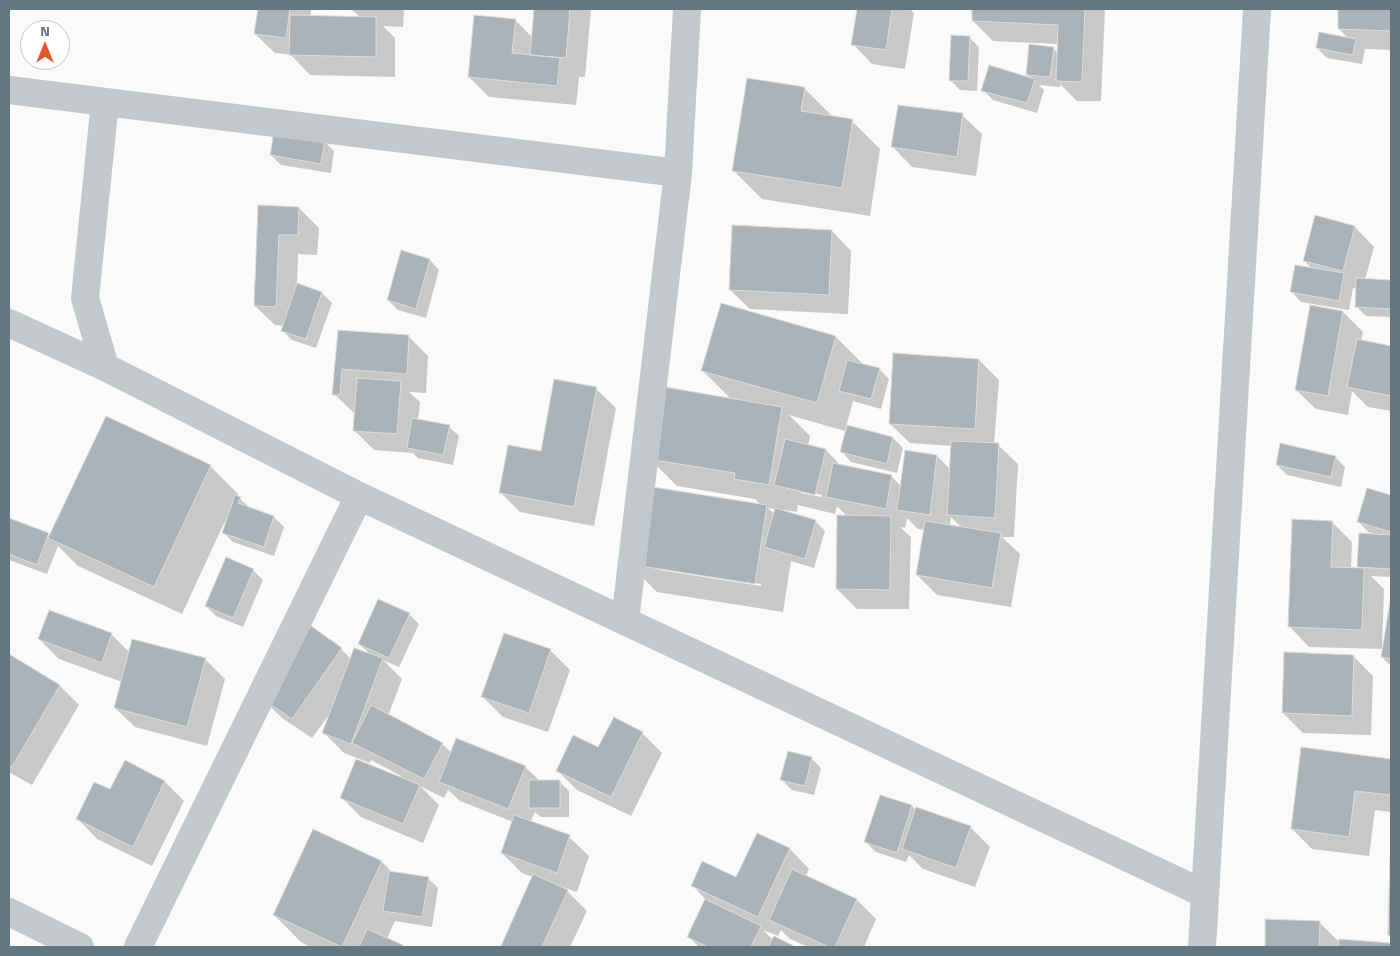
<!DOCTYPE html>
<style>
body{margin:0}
#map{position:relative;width:1400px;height:956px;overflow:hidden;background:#fafaf8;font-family:"Titillium Web",sans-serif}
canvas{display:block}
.frame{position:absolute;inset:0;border:10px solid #657683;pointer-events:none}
.north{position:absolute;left:20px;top:20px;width:50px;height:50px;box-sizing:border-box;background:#fff;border:1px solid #c1c8cd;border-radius:50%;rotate:0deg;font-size:14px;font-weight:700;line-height:20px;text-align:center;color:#657683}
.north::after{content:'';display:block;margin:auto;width:18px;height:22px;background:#e4572e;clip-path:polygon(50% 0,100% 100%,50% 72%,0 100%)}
</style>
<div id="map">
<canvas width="1400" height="956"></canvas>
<div class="frame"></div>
<div class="north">N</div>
</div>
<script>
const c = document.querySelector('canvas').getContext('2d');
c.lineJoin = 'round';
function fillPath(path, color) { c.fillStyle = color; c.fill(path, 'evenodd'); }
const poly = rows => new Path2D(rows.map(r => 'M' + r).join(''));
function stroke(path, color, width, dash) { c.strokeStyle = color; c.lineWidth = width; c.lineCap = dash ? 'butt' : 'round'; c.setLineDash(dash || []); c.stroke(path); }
fillPath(poly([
 [259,9,311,9,310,17,361,18,351,9,404,9,403,27,383,26,395,38,395,77,310,75,291,55,275,53,255,34],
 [536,9,591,9,585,77,579,77,576,105,489,97,469,77,515,20,533,38],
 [858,9,910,9,914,13,905,69,872,64,853,44],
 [973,9,1105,9,1101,101,1077,101,1060,84,1060,87,1039,85,1044,90,1037,113,993,100,983,90,1032,79,1027,75,1053,48,1058,53,1058,44,993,41,973,21],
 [1339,9,1391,9,1391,50,1365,49,1362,64,1327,58,1317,48,1349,39,1339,29],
 [969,37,979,47,977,91,960,90,950,80],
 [804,88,832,116,852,121,880,149,870,216,762,199,734,171],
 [962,115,982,134,976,176,912,167,893,147],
 [324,141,334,151,331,173,281,165,271,155],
 [259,206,299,208,319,228,317,255,298,254,297,285,322,293,332,303,316,348,292,340,282,330,284,326,275,325,255,306],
 [1355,227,1374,247,1365,280,1391,281,1391,317,1366,316,1356,306,1357,289,1353,288,1349,310,1301,302,1292,292,1313,270,1304,260],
 [832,231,851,251,848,314,750,309,730,290],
 [430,260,439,270,426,318,398,310,388,300],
 [1343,312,1363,332,1361,341,1391,347,1391,411,1368,407,1352,391,1348,415,1316,409,1296,390],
 [339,331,409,337,428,356,426,393,409,392,420,402,418,421,449,427,459,436,453,465,418,458,413,453,374,450,354,430,355,414,334,394],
 [836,337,864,365,879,369,889,379,881,409,853,401,845,431,789,415,810,436,808,446,826,450,842,467,891,476,901,486,937,456,951,470,952,446,910,443,890,424,979,360,999,380,994,444,998,445,1018,464,1014,537,1002,537,1020,554,1011,607,937,595,917,575,925,530,918,529,907,518,905,528,900,527,911,537,909,609,857,609,837,589,848,517,837,506,835,514,798,505,797,512,784,510,783,512,815,521,825,531,814,568,791,561,783,612,657,592,629,564,762,506,755,499,677,486,649,458,731,399,702,370],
 [801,490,822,495,821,497,801,493],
 [768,508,776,509,775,515],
 [951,517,962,528,950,526],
 [659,568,761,584,761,586,659,570],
 [596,389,616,408,594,526,520,512,500,492,542,453],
 [893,438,903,448,897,473,851,462,842,452],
 [1335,457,1345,467,1341,487,1287,475,1277,465],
 [210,466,238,494,237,497,240,499,251,509,274,517,284,527,274,556,233,542,223,532,227,522,225,521,182,614,78,566,58,546,47,574,9,560,9,519,51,537],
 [1368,490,1391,496,1391,577,1371,576,1384,589,1382,649,1309,647,1290,627,1332,522,1352,542,1351,569,1361,569,1358,566,1379,535,1368,532,1359,522],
 [227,559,253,570,263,580,243,627,216,616,206,606],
 [1391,603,1391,666,1382,657],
 [50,612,112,635,130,653,205,659,225,679,207,746,135,727,115,708,122,682,59,659,39,639],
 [409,614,419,624,399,667,383,660,402,679,388,716,442,744,452,753,525,767,540,781,559,781,569,791,569,817,541,817,535,812,530,823,569,837,589,856,577,892,562,887,561,888,567,891,587,911,570,947,503,947,502,946,533,877,522,873,502,853,513,822,460,801,448,790,444,798,420,786,439,805,423,843,361,817,342,798,400,778,401,776,371,760,370,763,344,753,324,733,331,712,312,738,282,718,262,698,311,628,341,649,351,659,371,655,359,644],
 [550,650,570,670,548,732,503,717,483,697],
 [9,656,60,686,79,705,32,785,9,772],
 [1353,656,1373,676,1371,735,1303,733,1283,713],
 [642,733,662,753,631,816,577,790,557,770,599,749],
 [1302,749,1391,760,1391,812,1375,810,1369,856,1312,849,1292,829],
 [811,758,821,768,814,795,792,790,782,780],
 [125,762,165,782,184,801,152,866,97,839,78,819,111,791],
 [881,796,912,806,917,811,970,827,990,847,975,887,923,869,909,855,906,862,876,852,866,842],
 [758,834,790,849,809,869,805,877,857,900,876,919,864,947,808,947,790,939,781,930,778,936,763,930,773,940,774,938,793,947,699,947,689,937,706,900,693,886,737,879],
 [1391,859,1391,937,1389,935],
 [382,862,392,872,428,878,438,888,432,927,395,921,387,939,403,947,311,947,302,943,274,915],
 [1266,921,1319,922,1340,943,1340,941,1391,944,1391,947,1266,947]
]), '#0003');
const building = poly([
 [258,9,290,9,286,38,254,34,258,9],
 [534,9,570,9,566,58,530,55,534,9],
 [857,9,892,9,886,50,851,45,857,9],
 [972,9,1085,9,1082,82,1056,81,1058,25,972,21,972,9],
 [1338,9,1391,9,1391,31,1338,29,1338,9],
 [290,15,376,17,376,57,289,55,290,15],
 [474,15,516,19,512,53,560,58,557,86,468,77,474,15],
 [1319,32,1356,39,1353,55,1316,48,1319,32],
 [951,35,970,36,968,81,949,81,951,35],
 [1029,44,1054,47,1050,77,1026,75,1029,44],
 [989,65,1035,79,1027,103,981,91,989,65],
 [747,78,805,87,801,111,853,119,842,188,732,171,747,78],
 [898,105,963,113,957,157,891,147,898,105],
 [274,131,325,139,321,164,270,155,274,131],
 [258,205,299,207,298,235,279,235,276,307,254,306,258,205],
 [1315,215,1355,226,1343,271,1303,261,1315,215],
 [732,225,832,230,829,295,729,290,732,225],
 [401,250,430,259,416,309,387,300,401,250],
 [1295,265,1344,273,1339,301,1290,292,1295,265],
 [1356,278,1391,280,1391,309,1355,307,1356,278],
 [297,283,322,292,306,339,281,331,297,283],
 [721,303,836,336,817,403,701,371,721,303],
 [1310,305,1343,311,1328,396,1295,390,1310,305],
 [338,330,409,335,407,374,342,369,340,395,332,395,338,330],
 [1357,339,1391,346,1391,396,1347,387,1357,339],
 [893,353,979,359,975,429,889,424,893,353],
 [847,360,880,368,871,399,839,391,847,360],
 [357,378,401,381,397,434,353,431,357,378],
 [554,379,597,387,574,507,499,493,508,445,541,451,554,379],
 [659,386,782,407,769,485,734,479,735,473,648,459,659,386],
 [106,416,211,465,154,587,48,538,106,416],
 [412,418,450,425,443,455,407,448,412,418],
 [847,425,893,437,887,464,840,452,847,425],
 [785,439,826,449,815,495,774,485,785,439],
 [951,441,999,443,995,518,947,515,951,441],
 [1280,443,1336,456,1331,477,1276,465,1280,443],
 [905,450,937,455,930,515,897,510,905,450],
 [833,463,892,475,886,509,826,497,833,463],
 [640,485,767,505,755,584,628,564,640,485],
 [1367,488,1391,495,1391,532,1357,522,1367,488],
 [235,495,241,497,238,503,274,516,264,547,222,533,235,495],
 [775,508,816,520,805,559,764,547,775,508],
 [837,515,891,516,890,590,836,589,837,515],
 [9,518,49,533,37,565,9,554,9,518],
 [1292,519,1333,521,1331,567,1364,568,1362,630,1288,627,1292,519],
 [925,521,1001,533,992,588,916,575,925,521],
 [1359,533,1391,535,1391,569,1357,567,1359,533],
 [226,557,254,569,233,618,205,606,226,557],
 [1391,595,1391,659,1381,657,1391,595],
 [378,599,410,613,389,658,358,644,378,599],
 [49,610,112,633,102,663,38,639,49,610],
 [311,626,342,648,292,719,261,698,311,626],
 [504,633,551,649,529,713,481,697,504,633],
 [132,639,206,658,187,727,114,708,132,639],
 [354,648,383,658,351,744,322,733,354,648],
 [1284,652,1354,655,1352,716,1282,713,1284,652],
 [9,654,60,685,12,767,9,765,9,654],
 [371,705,443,743,424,779,352,743,371,705],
 [614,717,643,732,611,797,556,771,573,735,598,747,614,717],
 [456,738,526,766,508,809,439,782,456,738],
 [1301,747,1391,759,1391,795,1355,791,1349,837,1291,829,1301,747],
 [788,751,812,757,805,786,780,780,788,751],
 [356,759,420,785,403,824,340,798,356,759],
 [125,760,165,781,133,847,76,819,94,782,110,789,125,760],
 [529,780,560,780,560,808,529,808,529,780],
 [880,795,912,805,897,853,864,842,880,795],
 [916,807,971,826,956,868,902,849,916,807],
 [514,815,570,835,557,873,501,853,514,815],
 [313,829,382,861,342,947,273,915,313,829],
 [757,833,790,848,758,917,691,886,702,861,736,877,757,833],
 [1390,855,1391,855,1391,936,1388,935,1390,855],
 [792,869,857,899,835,947,829,947,769,920,792,869],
 [389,871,429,877,422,917,383,911,389,871],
 [533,874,568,890,542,947,503,947,501,946,533,874],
 [705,899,761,926,751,947,708,947,687,937,705,899],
 [1265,919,1320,921,1319,947,1265,947,1265,919],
 [367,929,403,945,401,947,359,947,367,929],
 [774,936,796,947,768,947,774,936],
 [1339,939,1391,943,1391,947,1338,947,1339,939]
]);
fillPath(building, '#aab3b9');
stroke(building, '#dcdcda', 1);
stroke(poly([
 [9,90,678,173],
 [105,102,85,298,105,367],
 [9,323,105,367,359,496,1205,894],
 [625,621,678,173,687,9],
 [9,912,80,947],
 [138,947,359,496],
 [1202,947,1257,9]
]), '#c3c8cc', 28);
</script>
